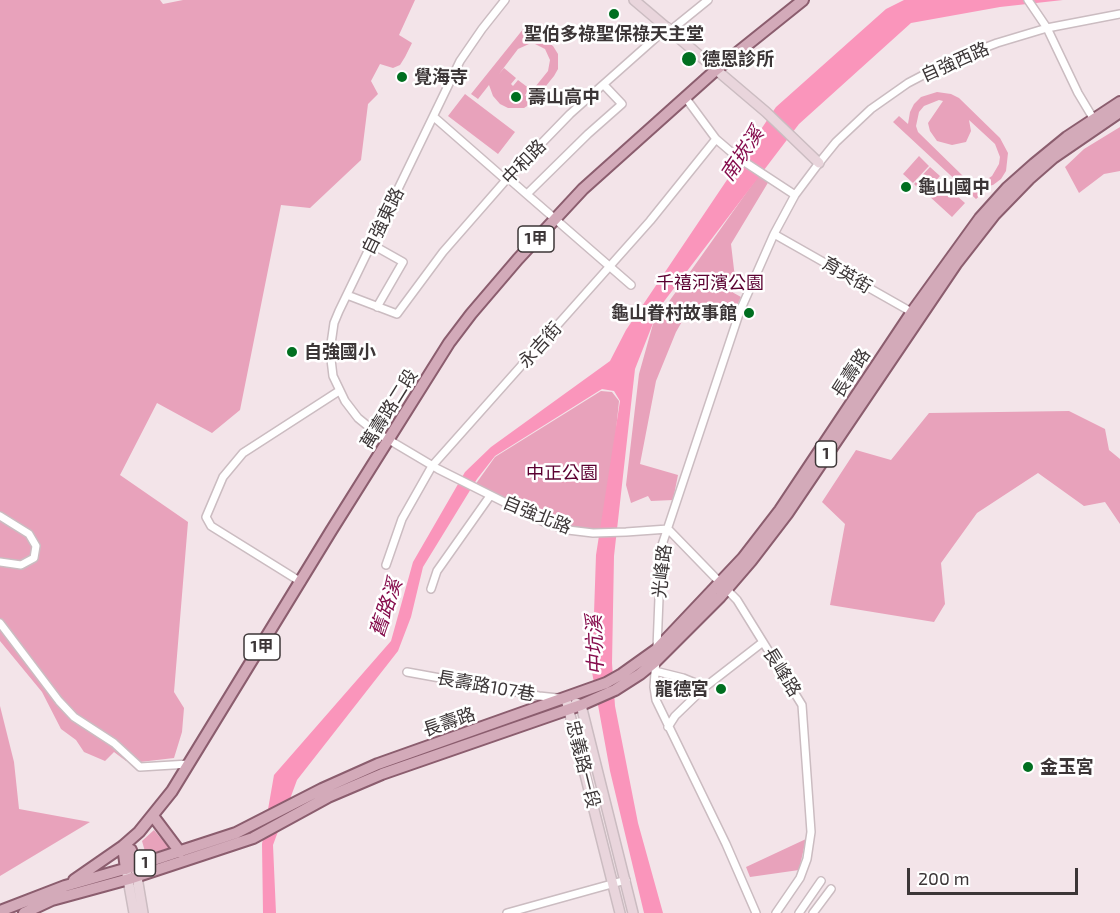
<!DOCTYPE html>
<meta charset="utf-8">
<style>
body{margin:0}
#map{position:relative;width:1120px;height:913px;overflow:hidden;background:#f3e4e9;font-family:"Exo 2",sans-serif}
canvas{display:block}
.scale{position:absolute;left:907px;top:868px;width:171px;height:27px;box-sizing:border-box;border:3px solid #3c3637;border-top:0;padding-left:8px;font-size:18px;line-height:21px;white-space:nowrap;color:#3c3637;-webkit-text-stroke:4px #fff;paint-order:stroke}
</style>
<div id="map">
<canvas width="1120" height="913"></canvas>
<div class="scale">200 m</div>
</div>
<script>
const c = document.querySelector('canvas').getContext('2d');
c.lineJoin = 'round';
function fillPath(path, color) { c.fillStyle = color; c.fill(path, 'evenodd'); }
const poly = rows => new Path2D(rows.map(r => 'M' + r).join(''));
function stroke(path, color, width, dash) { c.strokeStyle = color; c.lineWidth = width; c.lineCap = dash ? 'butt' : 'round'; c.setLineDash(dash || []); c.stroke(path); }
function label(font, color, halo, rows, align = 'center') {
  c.font = font + ' "Exo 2","Noto Sans TC",sans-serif'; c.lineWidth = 5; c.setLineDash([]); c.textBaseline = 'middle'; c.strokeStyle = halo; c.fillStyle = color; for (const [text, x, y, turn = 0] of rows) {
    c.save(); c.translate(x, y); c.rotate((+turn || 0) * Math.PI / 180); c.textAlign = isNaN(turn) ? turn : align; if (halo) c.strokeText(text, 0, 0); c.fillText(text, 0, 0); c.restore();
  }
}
fillPath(poly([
 [0,0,160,0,163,4,183,0,415,0,399,35,412,43,405,57,400,65,393,68,380,64,371,81,378,94,368,104,361,160,310,208,281,205,240,410,212,433,157,403,120,475,188,522,174,692,184,708,182,732,174,758,140,762,126,761,114,752,105,761,84,752,76,740,61,729,42,692,0,641],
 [528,23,535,28,530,35,545,40,553,46,558,54,558,69,554,76,533,102,524,108,508,108,500,104,493,96,489,85,478,99,471,94],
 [529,44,535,44,545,49,550,60,548,71,527,97,525,95,530,89,518,80,513,86,511,84,516,78,504,68,499,74,518,49],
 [937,92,951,94,959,98,1000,138,1008,153,1006,171,1001,179,993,185,978,188,983,193,976,199,893,122,899,116,908,124,910,112,914,104,921,97],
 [939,100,943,101,928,123,930,131,937,141,952,145,966,142,971,131,969,120,995,144,1000,157,999,164,992,176,986,180,971,181,964,177,918,132,916,126,919,112,924,106],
 [465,94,515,132,498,154,448,116],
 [1120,127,1120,171,1104,174,1079,193,1065,167,1084,149],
 [919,156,929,166,913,183,903,174],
 [930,167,940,176,924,194,914,184],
 [759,175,769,181,731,244,735,278,732,292,741,297,733,314,692,304,676,332,656,381,640,464,678,475,673,500,651,501,648,496,631,503,626,485,639,374,653,324],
 [941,182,965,203,952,217,929,196],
 [601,391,612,392,619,401,606,528,575,528,533,513,475,485,495,457],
 [1069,411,1105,429,1109,450,1120,459,1120,524,1105,502,1084,506,1038,473,977,513,941,563,945,604,934,622,830,605,845,524,822,502,856,450,891,460,929,413],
 [0,706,14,762,19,809,90,822,0,876],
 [154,830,169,848,146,855,142,841],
 [806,839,799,870,750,877,746,867]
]), '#e8a2bb');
fillPath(poly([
 [904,0,1063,0,1000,7,911,23,799,124,659,308,635,369,614,556,612,663,615,706,638,823,663,913,644,913,610,771,592,672,596,555,620,401,614,391,602,389,495,456,477,479,423,567,411,617,398,651,297,780,273,845,276,913,263,913,262,844,274,775,391,641,413,562,465,472,491,447,610,361,626,330,776,107,886,9]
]), '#fa95bb');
const street = poly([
 [505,0,482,29,460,61,339,311,334,323,330,351,333,376,345,401,358,418,374,431,438,469,546,523,568,530,593,533,626,532,668,529],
 [1028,0,1047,28,1078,93,1093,118],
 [671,30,708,0],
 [685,97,716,139,737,157,795,195],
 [434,117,506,180],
 [508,178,631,285],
 [527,194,588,134,622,104,604,85],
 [774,234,915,314],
 [371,244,403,262,377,307],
 [347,295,397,314,443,252,506,180,570,114,668,27],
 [0,516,29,534,36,546,34,558,21,565,0,562],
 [668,529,737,600,802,705,811,832,807,859,800,878,776,913],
 [386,565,402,519,432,466,650,221,716,139],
 [301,582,211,526,206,517,223,477,243,453,339,391],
 [431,589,437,571,490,496],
 [0,623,59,701,74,717,114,743,140,767,189,764],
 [657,648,661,548,740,311,774,234,795,195,819,163,836,142,871,109,908,83,950,61,997,43,1047,28,1120,14],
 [656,659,654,687,656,700,726,844,756,913],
 [655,671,683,678,705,687],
 [407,672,539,696,558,698],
 [668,727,675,716,705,687,763,642],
 [507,913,626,880],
 [799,913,821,881],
 [813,913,831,889]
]);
const secondary = poly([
 [634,0,766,112,819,163],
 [566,699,620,913],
 [576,703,581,705,633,913],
 [136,871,143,913],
 [127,874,134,913]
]);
const primary = poly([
 [153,816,180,852],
 [123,846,131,850,135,866],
 [123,846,126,869],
 [74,880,123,846,139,832,172,791,331,531,449,343,471,314,518,259,583,189,717,69,803,0],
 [52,900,129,879,253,838,328,797,382,774,581,705,615,690,640,674,656,661,720,597,751,561,787,514,956,264,995,214,1029,179,1053,158,1120,112],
 [0,911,65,886,135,866,236,833,322,789,378,764,606,683,622,674,657,649,743,558,780,510,912,312,980,218,1007,188,1034,164,1067,137,1120,102],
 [24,913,52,900,56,896]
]);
stroke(street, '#cbbcc1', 10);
stroke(secondary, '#cbbcc1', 12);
stroke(primary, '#8b5d6e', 14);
stroke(street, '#fff', 7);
stroke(secondary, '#e9d5dc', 9);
stroke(primary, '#d3aab9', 10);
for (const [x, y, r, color] of [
 [614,14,6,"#006f20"],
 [689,59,8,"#006f20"],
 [402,77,6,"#006f20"],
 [516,97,6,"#006f20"],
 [906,187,6,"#006f20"],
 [749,313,6,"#006f20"],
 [292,352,6,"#006f20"],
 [721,689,6,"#006f20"],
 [1028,767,6,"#006f20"]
]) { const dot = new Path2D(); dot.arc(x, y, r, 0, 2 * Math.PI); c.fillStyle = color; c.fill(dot); stroke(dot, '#fff', 2); }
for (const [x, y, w] of [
 [536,239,36],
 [826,454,21],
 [262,647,36],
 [145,863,21]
]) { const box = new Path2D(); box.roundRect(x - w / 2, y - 13, w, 26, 4.5); c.fillStyle = '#fff'; c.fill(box); stroke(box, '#3c3637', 1.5); }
label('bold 16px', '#3c3637', null, [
 ["1甲",536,239],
 ["1",826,454],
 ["1甲",262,647],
 ["1",145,863]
]);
label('bold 18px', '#3c3637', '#fff', [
 ["聖伯多祿聖保祿天主堂",614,34,"center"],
 ["德恩診所",702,59],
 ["覺海寺",414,77],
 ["壽山高中",528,97],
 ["龜山國中",918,187],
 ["龜山眷村故事館",737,313,"right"],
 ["自強國小",304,352],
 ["龍德宮",709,689,"right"],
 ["金玉宮",1040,767]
], 'left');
label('18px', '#3c3637', '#fff', [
 ["自強西路",955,62,-24],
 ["中和路",524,162,-46],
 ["自強東路",383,221,-64],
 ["育英街",847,275,30],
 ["永吉街",540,345,-48],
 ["長壽路",851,373,-57],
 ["萬壽路二段",389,409,-58],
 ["自強北路",537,515,22],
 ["光峰路",662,571,-84],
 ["長峰路",782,672,58],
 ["長壽路107巷",486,686,10],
 ["長壽路",449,722,-19],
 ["忠義路一段",583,764,76]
]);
label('18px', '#5b0031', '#fff', [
 ["千禧河濱公園",710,283],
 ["中正公園",562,473]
]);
label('italic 20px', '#860d4d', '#fff', [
 ["南崁溪",742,154,-56],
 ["舊路溪",386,608,-71],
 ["中坑溪",595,645,-92]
]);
</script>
